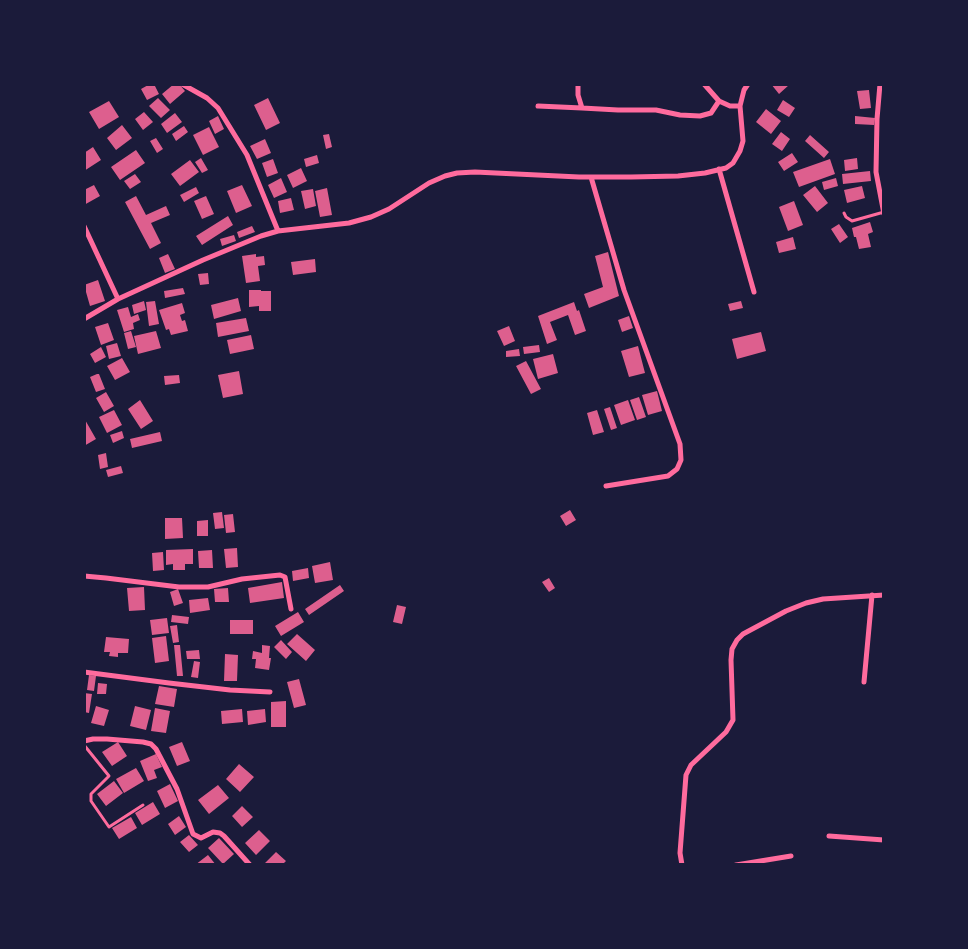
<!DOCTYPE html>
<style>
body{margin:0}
#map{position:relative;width:968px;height:949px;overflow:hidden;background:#1b1b3a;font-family:Poppins,sans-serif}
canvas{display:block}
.frame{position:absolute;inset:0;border:86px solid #1b1b3a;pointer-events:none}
</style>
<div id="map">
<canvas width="968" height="949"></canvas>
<div class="frame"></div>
</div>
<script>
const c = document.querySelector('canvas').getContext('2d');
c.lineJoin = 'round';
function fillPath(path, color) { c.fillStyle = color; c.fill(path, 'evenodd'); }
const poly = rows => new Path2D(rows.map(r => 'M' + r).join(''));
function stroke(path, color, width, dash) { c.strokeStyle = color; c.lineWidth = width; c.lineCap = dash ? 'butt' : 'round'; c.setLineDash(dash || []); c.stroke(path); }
fillPath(poly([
 [150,84,154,84,159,94,147,100,141,89],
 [174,84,179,84,185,91,170,104,162,94],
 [771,84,788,84,789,85,779,94],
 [869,90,871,108,860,109,857,91],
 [158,98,170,110,161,118,149,106],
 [268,98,280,123,266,130,254,105],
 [783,100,795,108,789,117,777,110],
 [109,101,119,117,99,129,89,112],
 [766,109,781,121,771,134,756,122],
 [144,112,153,122,143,130,135,119],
 [175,113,182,122,167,133,161,124],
 [218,116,224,129,215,134,209,121],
 [855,116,875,118,874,125,855,124],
 [122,125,132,138,116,150,107,138],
 [184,126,188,132,176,141,172,134],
 [209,127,219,147,203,155,193,135],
 [781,132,790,139,782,151,772,144],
 [329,134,332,147,326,149,323,135],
 [810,135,829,152,824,158,805,141],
 [156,138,163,149,157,153,150,141],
 [265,139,271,153,257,159,250,146],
 [93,147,101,160,84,171,84,153],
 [136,150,145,163,120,180,111,167],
 [792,153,798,162,784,171,778,162],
 [317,155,319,163,306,167,304,159],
 [201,158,208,170,202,173,195,162],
 [857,158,858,169,845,171,844,160],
 [273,159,278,173,267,177,262,163],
 [830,159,835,174,799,187,793,172],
 [190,160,199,172,180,186,171,174],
 [301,168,307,181,293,188,287,175],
 [870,171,871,181,843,184,842,174],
 [135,174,141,182,130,189,124,181],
 [281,178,287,192,274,198,268,185],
 [836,178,838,186,824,190,822,182],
 [94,185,100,196,84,205,84,190],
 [242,185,252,206,236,213,227,191],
 [815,186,828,203,817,212,803,195],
 [862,186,865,198,847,203,844,190],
 [196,187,199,193,184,202,180,195],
 [327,188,332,215,320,217,315,191],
 [313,189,316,206,305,209,301,191],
 [136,196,146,215,166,206,170,215,151,223,161,243,150,249,125,202],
 [206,196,214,214,202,219,194,201],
 [291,198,294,210,280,213,278,201],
 [794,201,803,225,788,231,779,207],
 [228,216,233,225,202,245,196,236],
 [870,222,873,232,868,234,871,247,859,249,856,237,854,237,852,228],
 [839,224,848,237,840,243,831,229],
 [252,226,255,232,239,238,237,232],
 [234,235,236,241,222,246,220,239],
 [793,237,796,249,779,253,776,242],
 [608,252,619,296,589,308,584,294,603,287,595,256],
 [168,254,175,269,165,273,159,258],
 [256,254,256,257,264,256,265,265,258,266,260,281,246,283,242,256],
 [315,259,316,272,293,275,291,262],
 [208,273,209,284,200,285,198,274],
 [98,280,105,301,90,306,84,285],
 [183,288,185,294,165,298,164,291],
 [249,290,261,290,261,291,271,291,271,311,259,311,259,306,249,307],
 [238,298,241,311,214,319,211,305],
 [144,301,146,310,134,314,132,305],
 [155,301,159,324,149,326,146,302],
 [741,301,743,308,730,311,728,304],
 [574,302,577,311,579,310,586,331,575,335,568,315,550,322,557,340,547,344,538,316],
 [182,303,185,313,180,315,182,321,185,320,188,331,171,335,169,329,166,330,159,310],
 [128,307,131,317,138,314,140,320,133,323,134,329,124,332,117,310],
 [629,316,633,328,622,332,618,320],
 [246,318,249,331,218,337,216,323],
 [108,323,114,340,101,345,95,327],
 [509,326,515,341,504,346,497,331],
 [131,331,136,347,128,349,124,333],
 [156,331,161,348,138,354,134,336],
 [761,332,766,351,737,359,732,339],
 [251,335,254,349,230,354,227,340],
 [117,343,121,356,109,359,106,346],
 [539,345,540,352,524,354,523,347],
 [638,346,645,373,629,377,621,351],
 [101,347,106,357,95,363,90,354],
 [519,349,520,356,506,357,506,351],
 [553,354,558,373,538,379,533,359],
 [122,358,130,372,115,380,107,366],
 [526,361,541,389,531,394,516,366],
 [239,371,243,394,223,398,218,375],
 [97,374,99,374,105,389,96,392,90,377],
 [179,375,180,383,165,385,164,376],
 [657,391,662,411,648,415,642,395],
 [106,392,114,406,104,412,96,398],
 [639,397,646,417,637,420,630,400],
 [140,400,153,421,141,429,128,409],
 [628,400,635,420,621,425,614,405],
 [610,407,617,428,611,430,604,409],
 [114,410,122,425,107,433,99,417],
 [597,410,604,432,593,435,587,413],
 [84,418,96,439,84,446],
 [122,431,124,438,113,443,110,435],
 [160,432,162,441,132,448,130,439],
 [106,453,108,467,100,469,98,455],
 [121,466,123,473,108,477,106,470],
 [570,510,576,520,566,526,560,516],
 [222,512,224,528,215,529,213,513],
 [233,514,235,532,226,533,224,515],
 [165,518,182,518,183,538,165,539],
 [208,520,208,536,197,536,197,521],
 [237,548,238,567,226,568,224,549],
 [193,549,193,564,185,564,185,570,173,570,173,564,166,565,166,550],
 [212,550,213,568,199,568,198,551],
 [163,552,164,570,153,571,152,553],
 [330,562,333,580,315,583,312,566],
 [308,568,309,578,293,581,292,571],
 [549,578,555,588,549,592,542,582],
 [282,582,284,598,250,603,248,588],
 [340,585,344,591,309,615,305,609],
 [144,587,145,610,129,611,127,588],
 [228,588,229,602,215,602,214,589],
 [178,589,183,603,174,606,170,592],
 [208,598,210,610,190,613,189,600],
 [397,605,406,607,402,624,393,622],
 [298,612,304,622,281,636,275,626],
 [172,615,189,617,188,624,171,622],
 [167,618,169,633,152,635,150,620],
 [230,620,253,620,253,634,230,634],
 [177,625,179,642,173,643,170,626],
 [297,634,315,650,306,661,287,644],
 [166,636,169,661,155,663,152,638],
 [106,637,129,639,128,653,118,653,118,657,109,656,110,652,104,652],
 [281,640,292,652,286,659,274,647],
 [174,645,180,645,183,676,177,676],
 [262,645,270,646,269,658,271,658,269,670,255,668,256,659,252,659,253,651,262,653],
 [199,650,200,659,187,659,186,651],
 [225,654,238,655,237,681,224,681],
 [194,661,200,662,198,678,191,677],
 [89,675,96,676,94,691,87,690],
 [299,679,306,705,294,708,287,682],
 [98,683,107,684,106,694,97,694],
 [159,686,177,689,174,707,155,704],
 [84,693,92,694,89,713,84,712],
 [286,701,286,727,271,727,271,702],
 [96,706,109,710,104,726,91,723],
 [135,706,151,710,146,730,130,726],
 [155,708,170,711,166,733,151,731],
 [242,709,243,722,222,724,221,711],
 [265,709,266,722,248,725,247,711],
 [118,742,127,756,112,766,102,752],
 [182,742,190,761,177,766,169,747],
 [156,754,162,767,154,770,157,778,148,781,140,761],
 [239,764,254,777,240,792,226,779],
 [136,768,144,781,124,793,116,779],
 [114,781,123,793,106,806,97,794],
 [170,784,178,801,165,808,157,791],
 [218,785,229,798,209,814,198,800],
 [153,802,160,814,142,825,135,813],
 [242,806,253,817,242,827,232,816],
 [179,816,186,827,175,835,168,824],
 [131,817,137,828,119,839,112,828],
 [259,830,270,841,256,855,245,843],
 [189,835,198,845,189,852,180,842],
 [219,838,234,854,223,864,208,848],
 [276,852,286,861,282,865,263,865],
 [208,855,216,865,195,865]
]), '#dd5f8e');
stroke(poly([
 [844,213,846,217,852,221,884,212],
 [84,745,109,776,91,794,91,801,109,827,143,805]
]), '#ff6b9d', 3);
stroke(poly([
 [182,84,207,98,218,108,247,155,278,231],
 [578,84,578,95,582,108,618,110,656,110,680,115,700,116,711,113,719,101],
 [704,84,719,101,730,106,740,106],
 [880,84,877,119,876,172,884,214],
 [538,106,582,108],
 [719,169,754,292],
 [591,177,624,290,680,444,681,460,677,469,668,476,606,486],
 [84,226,118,299],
 [84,319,118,299,203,260,261,236,278,231,349,223,371,217,389,209,429,183,445,176,457,173,475,172,579,177,631,177,678,176,705,173,726,168,733,163,740,151,743,141,740,106,744,90,748,84],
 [84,576,106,578,179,587,208,587,242,579,280,575,285,577,291,609],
 [84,672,169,683,230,690,270,692],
 [864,682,872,595],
 [84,741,93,739,107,739,143,742,151,744,156,749,177,789,193,834,201,838,213,832,220,833,224,836,250,865],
 [829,836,884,840],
 [682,865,680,853,686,775,691,765,726,732,733,720,731,660,732,649,737,640,743,634,786,611,806,603,823,599,884,595],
 [736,865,791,856]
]), '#ff6b9d', 5);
</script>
